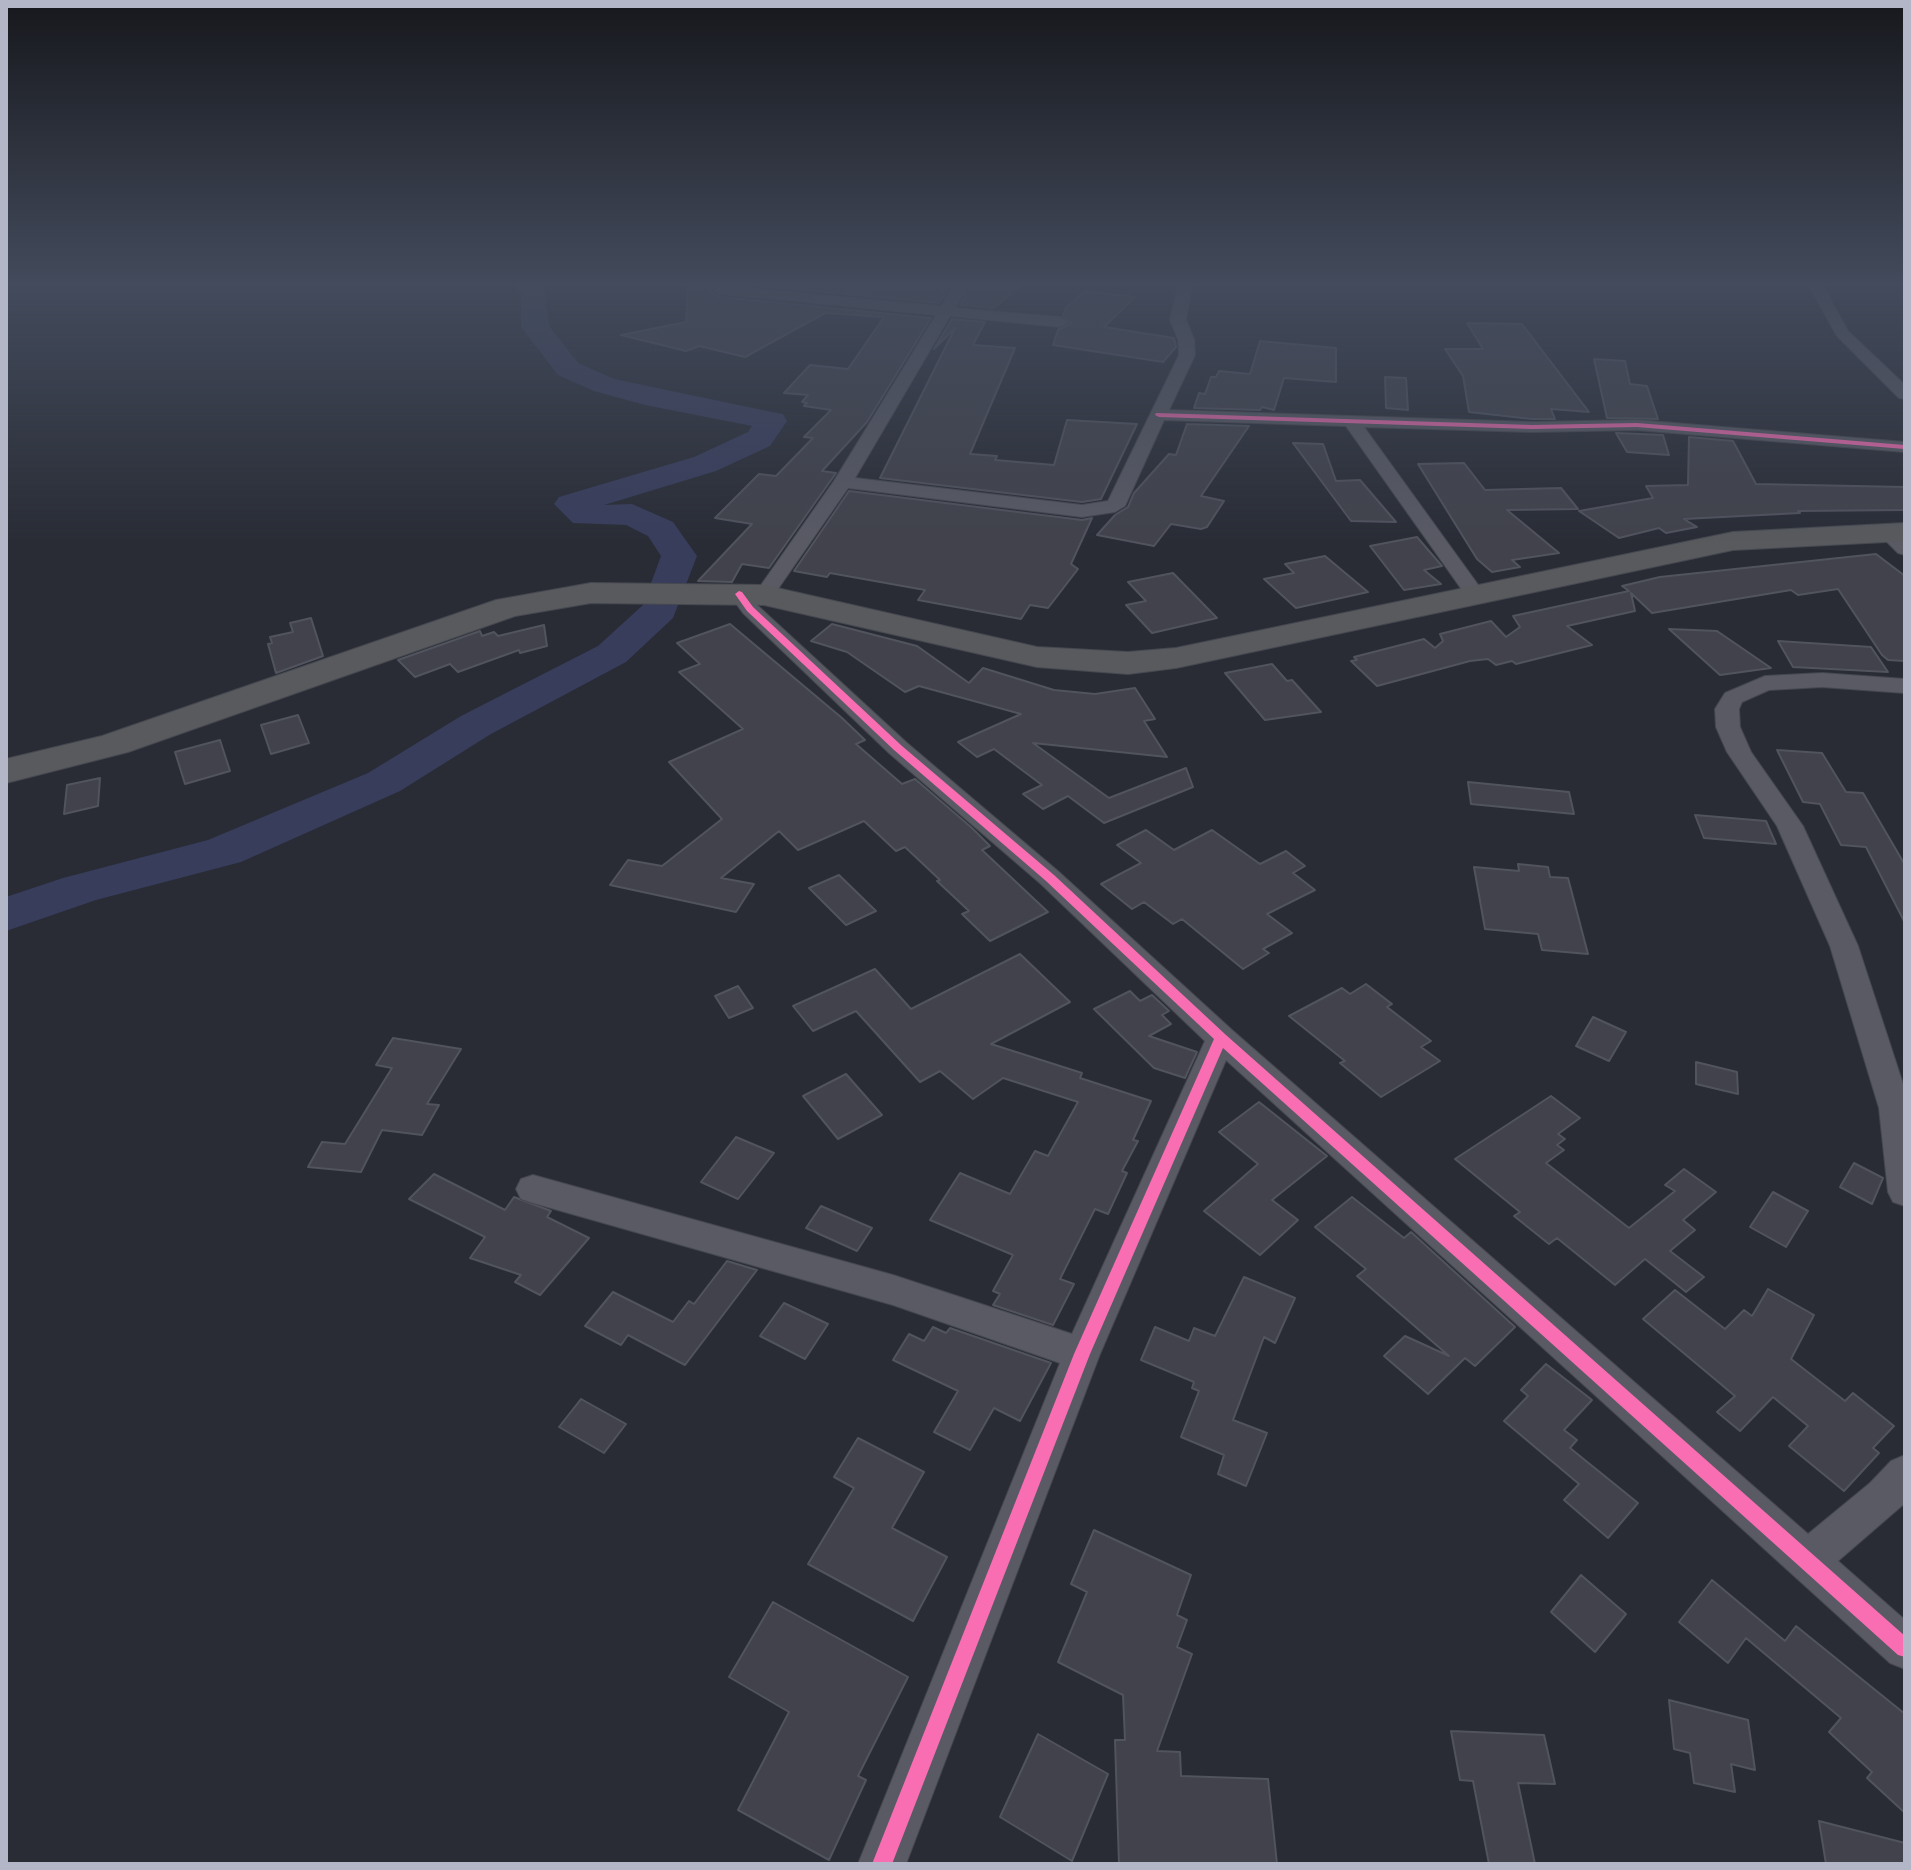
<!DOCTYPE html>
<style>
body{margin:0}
#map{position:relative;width:1911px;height:1870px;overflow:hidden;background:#292c35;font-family:Ubuntu,sans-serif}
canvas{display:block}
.frame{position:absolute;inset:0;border:8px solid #b3b6c6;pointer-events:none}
</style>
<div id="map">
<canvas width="1911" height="1870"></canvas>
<div class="frame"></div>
</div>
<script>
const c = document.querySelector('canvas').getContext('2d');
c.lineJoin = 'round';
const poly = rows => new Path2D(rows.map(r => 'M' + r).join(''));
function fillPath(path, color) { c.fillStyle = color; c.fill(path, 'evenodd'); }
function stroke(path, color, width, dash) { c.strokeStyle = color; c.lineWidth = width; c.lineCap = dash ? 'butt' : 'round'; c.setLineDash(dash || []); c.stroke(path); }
fillPath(poly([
 [515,286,544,286,549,326,578,363,614,379,772,412,783,414,787,421,770,446,716,471,604,505,632,504,673,522,697,556,673,618,626,662,491,734,400,791,241,862,96,900,6,931,6,897,63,878,208,840,368,773,461,716,598,646,643,605,661,556,648,536,626,525,573,523,554,504,559,497,694,457,748,432,752,426,645,405,594,391,558,375,521,327,521,293,515,286]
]), '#383d5c');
const building = poly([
 [688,286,715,286,710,291,720,297,931,318,867,422,822,471,836,473,769,568,742,564,732,582,698,581,752,524,715,518,759,474,776,476,813,438,804,437,831,410,804,406,807,403,802,402,808,395,784,393,810,365,848,369,884,317,825,313,745,357,699,346,686,351,621,335,686,322,688,286],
 [759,286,950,286,939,303,759,286],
 [971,286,1021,286,994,308,960,305,971,286],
 [1085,291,1135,297,1104,327,1174,338,1176,347,1163,362,1053,345,1058,330,1071,323,1063,316,1066,307,1085,291],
 [952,319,985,322,973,345,1015,348,970,454,997,456,995,460,1054,465,1067,420,1137,424,1101,499,1082,502,880,478,955,328,934,349,952,319],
 [1467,323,1522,324,1589,412,1551,409,1555,419,1532,419,1469,412,1463,376,1445,349,1483,349,1467,323],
 [1260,341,1336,348,1336,382,1284,378,1274,410,1262,407,1260,410,1194,408,1199,393,1205,394,1211,377,1216,377,1219,371,1250,374,1260,341],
 [1594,359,1625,361,1630,384,1647,386,1658,419,1607,418,1594,359],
 [1385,377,1406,378,1408,410,1386,408,1385,377],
 [1187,424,1249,426,1201,496,1224,501,1207,527,1201,529,1171,524,1154,546,1097,535,1115,515,1128,507,1134,493,1169,454,1176,455,1187,424],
 [1616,433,1663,435,1669,455,1627,452,1616,433],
 [1689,437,1733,441,1756,484,1905,487,1905,510,1798,511,1800,513,1684,519,1697,527,1666,533,1659,528,1619,538,1579,511,1653,498,1646,486,1688,485,1689,437],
 [1293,443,1323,444,1336,481,1360,480,1396,522,1351,521,1293,443],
 [1464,463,1485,490,1561,488,1578,509,1507,510,1559,553,1512,560,1520,567,1492,572,1477,559,1418,464,1464,463],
 [849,491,1082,520,1092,518,1071,564,1078,569,1048,608,1030,605,1021,619,918,600,925,590,830,573,827,577,794,571,849,491],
 [1417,537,1442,566,1424,570,1441,584,1404,590,1370,546,1417,537],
 [1876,554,1905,576,1905,661,1888,660,1882,655,1838,589,1798,595,1791,590,1652,613,1631,593,1635,611,1567,626,1592,645,1516,664,1512,661,1496,665,1488,659,1470,661,1377,686,1351,661,1357,660,1354,657,1424,639,1435,648,1443,641,1440,634,1491,621,1506,637,1520,627,1513,616,1629,591,1622,586,1660,577,1876,554],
 [1325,556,1368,592,1296,608,1264,579,1294,573,1285,564,1325,556],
 [1173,573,1217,618,1152,633,1126,605,1146,601,1128,582,1173,573],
 [311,618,323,656,276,673,268,644,272,643,270,637,293,632,290,623,311,618],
 [730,624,842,718,865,740,856,744,902,784,915,779,972,828,990,846,982,850,1048,912,990,941,962,914,969,911,937,881,940,880,905,847,896,851,864,821,798,850,779,831,721,878,754,884,736,912,610,885,628,860,662,866,722,819,669,762,743,729,679,672,700,664,677,643,730,624],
 [832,624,917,646,969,683,983,668,1054,690,1095,694,1135,688,1155,719,1144,721,1167,757,1033,743,1109,798,1186,768,1193,787,1104,823,1068,796,1043,809,1023,794,1042,785,994,749,977,757,958,742,1021,714,919,686,905,692,847,652,811,641,832,624],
 [544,625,547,646,520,653,519,650,458,672,450,664,415,677,398,660,480,631,482,636,494,632,498,636,544,625],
 [1669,629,1717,631,1771,668,1720,675,1669,629],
 [1778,641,1871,647,1888,672,1793,667,1778,641],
 [1272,664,1287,681,1292,680,1321,712,1265,720,1225,673,1272,664],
 [298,715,309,743,271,754,261,725,298,715],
 [220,740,230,771,185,784,175,752,220,740],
 [1777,750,1822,753,1846,792,1863,793,1905,865,1905,923,1866,847,1841,845,1820,804,1803,802,1777,750],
 [100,778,98,806,64,814,67,785,100,778],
 [1468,782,1569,792,1574,814,1471,804,1468,782],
 [1695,815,1766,821,1776,844,1704,838,1695,815],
 [1146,830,1174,850,1212,830,1260,864,1286,851,1305,866,1293,873,1315,890,1267,914,1292,933,1263,949,1269,953,1243,969,1182,919,1173,924,1144,902,1132,909,1101,884,1141,863,1117,845,1146,830],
 [1518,864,1548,867,1550,877,1568,878,1588,954,1542,950,1538,934,1485,929,1474,867,1519,871,1518,864],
 [839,875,876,911,846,925,809,888,839,875],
 [1020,954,1070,1002,991,1044,1082,1073,1080,1078,1151,1101,1133,1140,1138,1141,1122,1171,1127,1173,1108,1214,1095,1209,1060,1279,1074,1284,1053,1325,993,1305,1000,1294,993,1291,1013,1255,930,1220,960,1173,1010,1194,1035,1151,1048,1156,1078,1102,1003,1078,973,1099,940,1071,920,1082,856,1011,813,1031,793,1006,875,969,911,1009,1020,954],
 [1366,984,1392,1004,1387,1007,1431,1041,1421,1047,1440,1061,1381,1097,1340,1063,1345,1061,1289,1016,1342,988,1350,994,1366,984],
 [738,986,753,1008,729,1018,715,996,738,986],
 [1130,991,1140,1001,1152,995,1169,1011,1162,1015,1171,1024,1149,1036,1197,1052,1185,1078,1154,1068,1094,1009,1130,991],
 [1593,1017,1626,1032,1609,1061,1576,1046,1593,1017],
 [393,1038,461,1049,427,1104,439,1105,422,1135,382,1130,361,1172,308,1167,322,1142,345,1144,392,1068,376,1065,393,1038],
 [1696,1062,1737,1072,1738,1094,1696,1084,1696,1062],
 [846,1074,882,1115,838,1139,803,1096,846,1074],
 [1551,1096,1580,1118,1558,1134,1565,1139,1557,1145,1564,1150,1546,1163,1629,1228,1675,1191,1665,1185,1684,1169,1716,1192,1683,1220,1695,1230,1670,1251,1704,1277,1686,1292,1645,1259,1615,1285,1557,1238,1549,1244,1514,1216,1520,1212,1455,1159,1551,1096],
 [1259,1102,1327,1156,1272,1200,1298,1220,1260,1255,1204,1211,1258,1164,1219,1132,1259,1102],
 [736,1137,774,1153,738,1199,701,1182,736,1137],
 [1854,1163,1883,1178,1872,1204,1840,1187,1854,1163],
 [434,1174,505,1210,514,1197,551,1211,547,1217,589,1238,540,1295,515,1282,521,1275,470,1258,485,1237,409,1199,434,1174],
 [1773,1192,1808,1211,1786,1247,1750,1227,1773,1192],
 [1352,1197,1404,1238,1411,1232,1515,1327,1475,1366,1465,1358,1428,1394,1384,1356,1405,1336,1449,1356,1357,1276,1366,1269,1315,1227,1352,1197],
 [821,1206,872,1228,857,1251,806,1228,821,1206],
 [727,1261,757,1270,685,1365,628,1335,621,1345,585,1326,613,1292,673,1322,689,1301,694,1304,727,1261],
 [1244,1277,1295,1298,1275,1343,1264,1337,1233,1420,1267,1433,1246,1486,1218,1474,1224,1455,1181,1437,1199,1391,1192,1388,1194,1382,1141,1360,1155,1327,1189,1341,1194,1328,1215,1336,1244,1277],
 [1768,1289,1814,1315,1791,1359,1845,1401,1853,1393,1894,1426,1873,1448,1879,1453,1844,1491,1789,1446,1808,1426,1773,1397,1740,1431,1717,1412,1735,1396,1643,1319,1675,1290,1725,1329,1744,1310,1752,1316,1768,1289],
 [784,1303,828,1324,805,1359,760,1336,784,1303],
 [933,1327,946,1333,950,1328,1051,1363,1020,1421,994,1408,970,1450,934,1432,958,1391,893,1360,909,1334,924,1341,933,1327],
 [1546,1364,1592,1400,1564,1430,1577,1440,1570,1448,1638,1503,1608,1538,1564,1500,1579,1484,1504,1421,1528,1396,1521,1390,1546,1364],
 [581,1399,626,1424,604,1453,559,1427,581,1399],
 [858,1438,924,1472,892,1528,947,1557,913,1621,808,1564,854,1488,834,1477,858,1438],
 [1094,1530,1191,1575,1177,1615,1187,1620,1177,1647,1192,1654,1157,1751,1180,1752,1181,1776,1268,1779,1277,1864,1119,1864,1115,1740,1125,1740,1123,1695,1058,1662,1087,1592,1071,1584,1094,1530],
 [1581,1575,1626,1614,1595,1652,1551,1612,1581,1575],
 [1712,1580,1785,1641,1796,1626,1905,1714,1905,1813,1867,1778,1872,1772,1829,1732,1841,1718,1746,1638,1728,1663,1679,1622,1712,1580],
 [773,1602,908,1677,858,1776,866,1780,829,1860,738,1810,789,1712,729,1677,773,1602],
 [1669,1700,1748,1720,1755,1770,1731,1764,1735,1792,1694,1783,1690,1753,1674,1749,1669,1700],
 [1451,1731,1544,1735,1555,1784,1518,1783,1535,1864,1489,1864,1473,1781,1460,1780,1451,1731],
 [1038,1734,1108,1774,1072,1861,1000,1817,1038,1734],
 [1819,1821,1905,1843,1905,1864,1826,1864,1819,1821]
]);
fillPath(building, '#41424b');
stroke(building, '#51535d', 2);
const street = poly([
 [725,286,941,306,954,286,968,286,955,308,1060,317,1068,322,1060,327,950,316,855,478,1082,505,1108,501,1179,355,1178,339,1170,320,1178,286,1192,286,1186,320,1194,339,1195,355,1169,410,1532,422,1637,420,1905,442,1905,452,1637,430,1532,432,1364,427,1484,593,1474,599,1467,597,1346,426,1164,420,1125,506,1115,512,1082,517,848,488,771,599,764,601,754,595,834,481,936,315,720,294,713,290,725,286],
 [1809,286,1823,286,1848,331,1905,385,1905,399,1899,398,1837,336,1809,286],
 [1888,527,1905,538,1905,555,1898,553,1878,533,1888,527],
 [739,588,746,590,757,605,907,743,1059,872,1232,1030,1808,1534,1870,1483,1891,1461,1905,1455,1905,1503,1838,1561,1905,1620,1905,1669,1890,1663,1226,1060,1100,1354,906,1864,858,1864,1060,1363,893,1305,533,1203,521,1199,516,1189,521,1179,533,1175,893,1275,1072,1334,1205,1041,1041,884,889,753,743,613,729,594,739,588],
 [1822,673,1905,679,1905,693,1822,687,1769,690,1742,702,1739,709,1740,727,1751,752,1803,826,1858,946,1905,1090,1905,1206,1893,1202,1888,1192,1879,1108,1830,946,1777,826,1727,752,1716,727,1715,709,1725,693,1765,676,1822,673]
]);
const highway = poly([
 [1905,523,1905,541,1733,550,1176,668,1128,674,1037,667,764,605,591,603,515,616,128,752,6,783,6,759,102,736,496,600,591,583,764,585,1037,647,1128,652,1176,648,1733,532,1905,523]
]);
stroke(street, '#45474e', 2);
stroke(highway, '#464851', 2);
fillPath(street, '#595a64');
fillPath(highway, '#585a5d');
fillPath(poly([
 [1156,413,1532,425,1637,423,1905,445,1905,449,1637,427,1532,429,1159,417,1155,415,1156,413],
 [739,591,742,592,753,607,902,746,1054,875,1226,1035,1905,1636,1905,1657,1898,1655,1223,1048,1090,1354,892,1864,872,1864,1074,1354,1214,1039,1046,881,894,750,747,611,735,594,739,591]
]), '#f96db3');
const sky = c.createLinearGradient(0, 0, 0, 548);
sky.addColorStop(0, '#17181d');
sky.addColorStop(0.52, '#434b5c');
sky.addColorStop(1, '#434b5c00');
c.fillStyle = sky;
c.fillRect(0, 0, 1911, 548);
</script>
